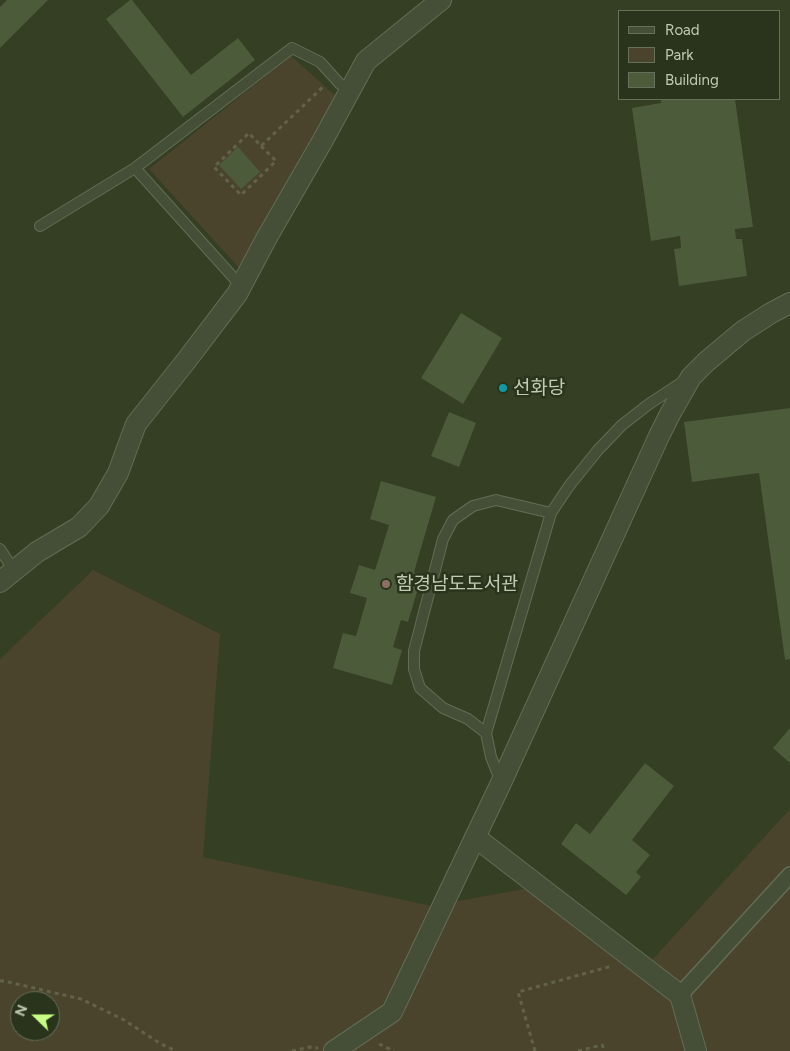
<!DOCTYPE html>
<meta charset="utf-8">
<style>
body{margin:0}
#map{position:relative;width:790px;height:1051px;overflow:hidden;background:#343f23;font-family:Figtree,sans-serif}
canvas{display:block}
.legend{position:absolute;left:618px;top:10px;width:162px;height:90px;box-sizing:border-box;background:#2a341c;border:1px solid #667058;margin:0;padding:6px 9px;list-style:none;font-size:15px;color:#c0cab3}
.legend li{display:flex;align-items:center;gap:10px;height:25px}
.legend b{width:25px;border:1px solid #667058}
.north{position:absolute;left:10px;top:991px;width:50px;height:50px;box-sizing:border-box;background:#2a341c;border:1px solid #667058;border-radius:50%;rotate:292deg;font-size:14px;font-weight:700;line-height:20px;text-align:center;color:#c0cab3}
.north::after{content:'';display:block;margin:auto;width:18px;height:22px;background:#c7fe84;clip-path:polygon(50% 0,100% 100%,50% 72%,0 100%)}
</style>
<div id="map">
<canvas width="790" height="1051"></canvas>
<ul class="legend">
<li><b style="height:6px;background:#454f37"></b>Road</li>
<li><b style="height:14px;background:#4b442d"></b>Park</li>
<li><b style="height:14px;background:#4c5b39"></b>Building</li>
</ul>
<div class="north">N</div>
</div>
<script>
const c = document.querySelector('canvas').getContext('2d');
c.lineJoin = 'round';
function fillPath(path, color) { c.fillStyle = color; c.fill(path, 'evenodd'); }
const poly = rows => new Path2D(rows.map(r => 'M' + r).join(''));
function stroke(path, color, width, dash) { c.strokeStyle = color; c.lineWidth = width; c.lineCap = dash ? 'butt' : 'round'; c.setLineDash(dash || []); c.stroke(path); }
function label(font, color, halo, rows, align = 'center') {
  c.font = font + ' Figtree,"Noto Sans KR",sans-serif'; c.lineWidth = 5; c.setLineDash([]); c.textBaseline = 'middle'; c.strokeStyle = halo; c.fillStyle = color; for (const [text, x, y, turn = 0] of rows) {
    c.save(); c.translate(x, y); c.rotate((+turn || 0) * Math.PI / 180); c.textAlign = isNaN(turn) ? turn : align; if (halo) c.strokeText(text, 0, 0); c.fillText(text, 0, 0); c.restore();
  }
}
fillPath(poly([
 [291,56,339,99,242,271,149,169],
 [93,570,220,634,203,857,432,906,529,888,642,971,790,809,790,1051,0,1051,0,659],
 [20,1001,50,1001,50,1031,20,1031]
]), '#4b442d');
fillPath(poly([
 [7,0,48,0,0,48,0,7],
 [130,0,132,0,191,75,238,38,255,60,183,117,106,19],
 [661,99,735,99,753,227,735,229,736,239,742,239,747,276,679,286,674,249,681,248,680,236,651,241,632,108,661,103],
 [238,147,260,172,241,189,219,165],
 [461,313,502,338,463,404,421,378],
 [790,408,790,659,785,660,759,473,692,482,684,422],
 [449,412,476,423,459,467,431,456],
 [381,481,436,497,414,572,422,575,408,622,401,620,393,647,402,650,392,685,333,668,343,633,356,636,367,598,350,593,359,565,375,570,389,525,370,519],
 [790,728,790,763,773,748],
 [645,763,674,786,632,840,650,855,636,872,641,877,626,895,561,844,576,823,590,834]
]), '#4c5b39');
const service = poly([
 [135,168,241,286],
 [40,226,135,168,292,48,320,62,340,84,351,89],
 [0,549,14,571],
 [486,733,468,719,443,708,420,688,414,669,414,651,443,539,453,520,473,506,496,500,551,513],
 [501,782,491,757,486,733,551,513,569,486,598,450,622,425,649,404,684,381]
]);
const pedestrian = poly([
 [680,995,790,875]
]);
const minor = poly([
 [0,582,37,552,79,527,99,506,118,473,136,424,186,361,237,294,266,239,323,140,366,61,441,0],
 [475,837,680,995,696,1051],
 [334,1051,392,1012,501,783,659,436,670,414,691,377,706,362,743,331,771,313,790,303]
]);
stroke(service, '#636d55', 12);
stroke(pedestrian, '#636d55', 18);
stroke(minor, '#636d55', 22);
stroke(poly([
 [261,146,276,161,241,195,214,167,249,133,261,146,324,86],
 [0,981,4,981,81,999,124,1020,161,1044,176,1051],
 [379,1044,394,1051],
 [292,1051,310,1047,318,1048],
 [535,1051,518,992,612,966],
 [578,1051,602,1045,605,1051]
]), '#62624a', 3, [4, 4]);
stroke(service, '#454f37', 10);
stroke(pedestrian, '#454f37', 15);
stroke(minor, '#454f37', 20);
for (const [x, y, r, color] of [
 [503,388,5,"#0f9aa8"],
 [386,584,5,"#8d6e63"]
]) { const dot = new Path2D(); dot.arc(x, y, r, 0, 2 * Math.PI); c.fillStyle = color; c.fill(dot); stroke(dot, '#2a341c', 2); }
label('19px', '#c0cab3', '#2a341c', [
 ["선화당",513,388],
 ["함경남도도서관",396,584]
], 'left');
</script>
